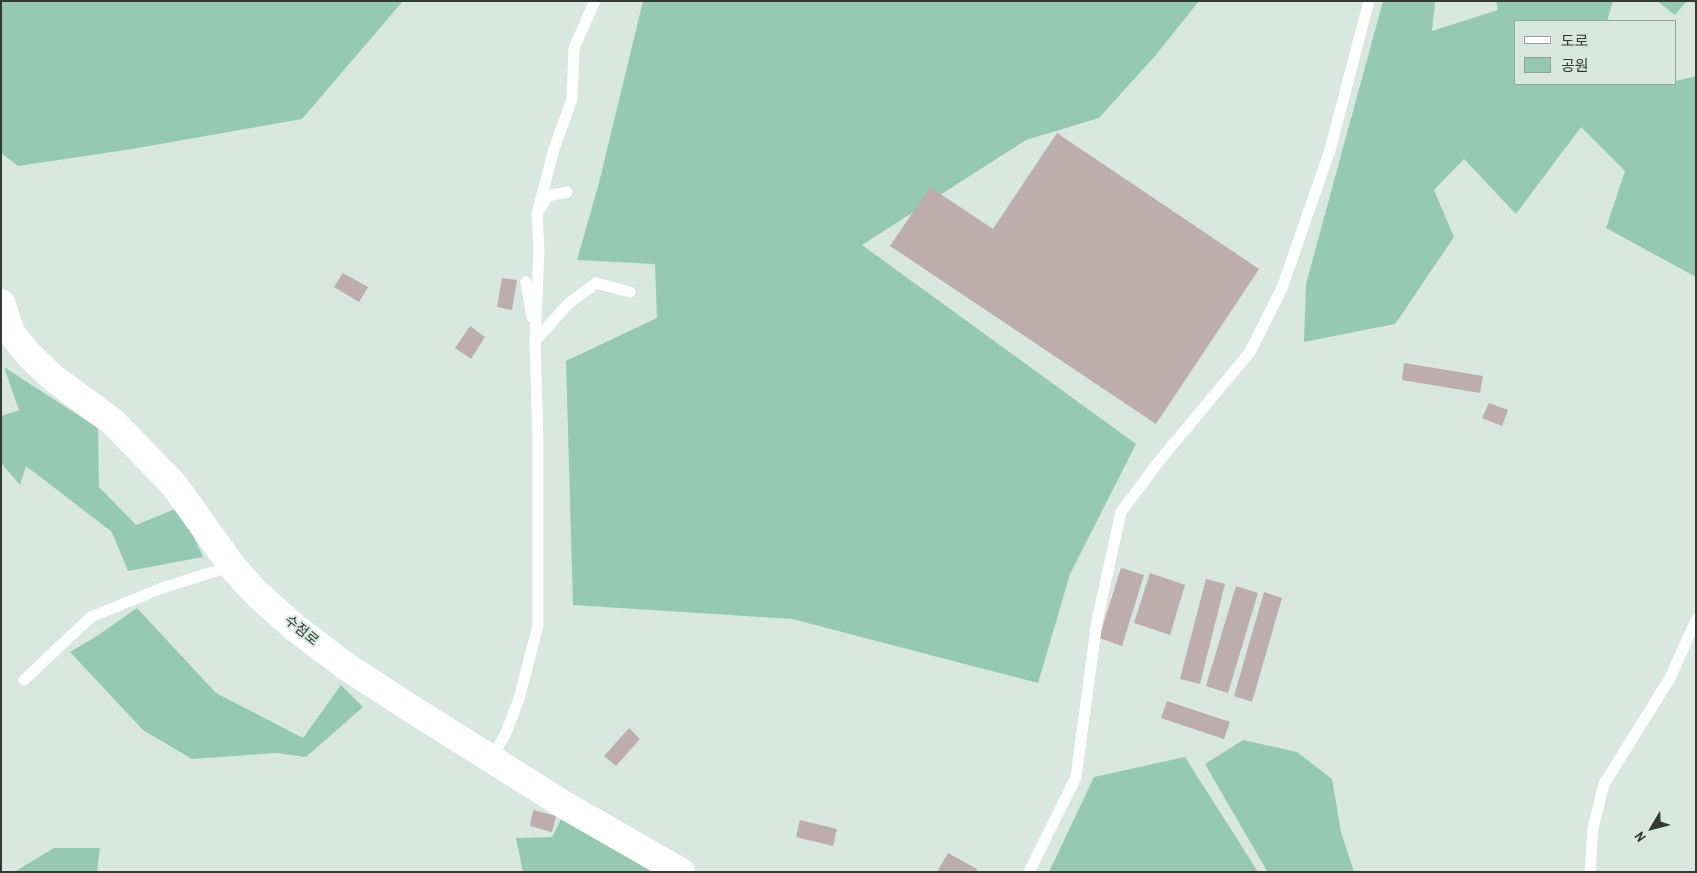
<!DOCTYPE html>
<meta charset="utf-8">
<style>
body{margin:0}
#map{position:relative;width:1697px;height:873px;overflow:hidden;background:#d8e7e0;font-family:"Archivo Narrow","Noto Sans KR",sans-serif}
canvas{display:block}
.frame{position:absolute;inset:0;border:2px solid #333936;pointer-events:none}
.legend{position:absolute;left:1514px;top:20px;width:162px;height:65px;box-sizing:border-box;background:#d8e7e0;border:1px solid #96a19c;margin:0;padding:6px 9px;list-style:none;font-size:15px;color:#333936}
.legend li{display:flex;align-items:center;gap:10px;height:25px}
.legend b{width:25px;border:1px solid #96a19c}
.north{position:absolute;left:1627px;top:803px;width:50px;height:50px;-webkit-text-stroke:4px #d8e7e0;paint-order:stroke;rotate:233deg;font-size:14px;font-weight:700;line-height:20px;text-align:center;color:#333936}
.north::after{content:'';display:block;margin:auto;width:18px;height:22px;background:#333936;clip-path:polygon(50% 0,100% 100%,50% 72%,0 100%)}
</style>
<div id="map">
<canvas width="1697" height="873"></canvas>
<div class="frame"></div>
<ul class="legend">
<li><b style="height:6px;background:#fff"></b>도로</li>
<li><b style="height:14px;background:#96c9b3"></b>공원</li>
</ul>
<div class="north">N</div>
</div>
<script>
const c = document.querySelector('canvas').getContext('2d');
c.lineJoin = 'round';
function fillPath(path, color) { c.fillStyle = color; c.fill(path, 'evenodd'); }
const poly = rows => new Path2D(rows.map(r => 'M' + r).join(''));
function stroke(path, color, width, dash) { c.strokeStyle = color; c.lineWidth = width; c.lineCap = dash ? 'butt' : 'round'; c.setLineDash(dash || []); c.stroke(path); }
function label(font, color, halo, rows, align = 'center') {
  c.font = font + ' "Archivo Narrow","Noto Sans KR",sans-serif'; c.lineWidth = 4; c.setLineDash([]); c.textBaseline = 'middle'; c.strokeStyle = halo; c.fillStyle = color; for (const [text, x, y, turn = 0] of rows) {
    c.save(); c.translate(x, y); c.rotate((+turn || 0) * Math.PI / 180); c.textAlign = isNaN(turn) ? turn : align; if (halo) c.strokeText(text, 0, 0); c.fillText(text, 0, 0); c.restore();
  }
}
fillPath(poly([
 [1,1,403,1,302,119,132,149,18,166,1,153],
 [643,1,1199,1,1155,56,1099,118,1026,140,862,245,1136,444,1070,574,1038,683,792,619,573,605,566,361,657,318,655,264,577,260,599,183],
 [1383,1,1435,1,1432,31,1498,10,1496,1,1613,1,1607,21,1516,21,1516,84,1676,84,1676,81,1696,76,1696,277,1606,228,1625,171,1581,127,1516,214,1464,159,1434,190,1454,237,1395,324,1304,342,1306,284],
 [1657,1,1687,1,1675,15],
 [4,367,98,428,99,487,136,525,180,507,203,557,128,571,112,532,26,466,20,485,1,463,1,416,19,410],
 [137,608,216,693,303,738,341,685,363,707,306,757,277,753,192,759,143,730,70,652,97,636],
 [1243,740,1297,752,1332,779,1341,832,1354,872,1267,871,1205,764],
 [1185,757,1258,872,1049,872,1094,777],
 [564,813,659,872,523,872,516,838,552,837],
 [54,848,100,848,97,872,14,872]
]), '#96c9b3');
fillPath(poly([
 [1057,133,1259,269,1156,424,890,246,930,187,993,229],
 [343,273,368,287,359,302,334,287],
 [502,278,517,280,512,310,497,307],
 [470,326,485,337,471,359,455,348],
 [1404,363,1483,376,1480,393,1402,380],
 [1489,403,1508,410,1502,426,1482,418],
 [1121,568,1144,575,1122,646,1099,638],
 [1150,573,1185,585,1170,635,1134,623],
 [1206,579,1225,584,1200,684,1180,679],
 [1236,586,1258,593,1228,693,1206,686],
 [1264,592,1282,598,1252,702,1234,696],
 [1167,701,1230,722,1224,739,1161,718],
 [629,728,640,739,616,766,604,756],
 [533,810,556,816,552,832,530,826],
 [800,820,837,829,833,846,796,837],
 [948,853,977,869,976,872,937,872]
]), '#bdadac');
stroke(poly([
 [537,214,554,149,572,99,574,48,595,1],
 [526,282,532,317],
 [535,341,539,250,537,214,548,196,567,192],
 [24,680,91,617,162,588,232,566],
 [491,758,505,735,519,699,538,625,538,444,535,341,568,304,596,283,630,292],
 [1029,872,1076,777,1097,621,1121,512,1160,460,1250,352,1282,288,1330,150,1369,1],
 [1590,872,1593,828,1604,784,1670,678,1696,620]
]), '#fff', 11);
stroke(poly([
 [1,303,11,333,29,355,52,377,113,422,142,452,174,485,232,566,255,592,294,627,347,667,407,706,566,806,681,872]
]), '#fff', 28);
label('14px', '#333936', '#d8e7e0', [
 ["수점로",301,631,39]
]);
</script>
